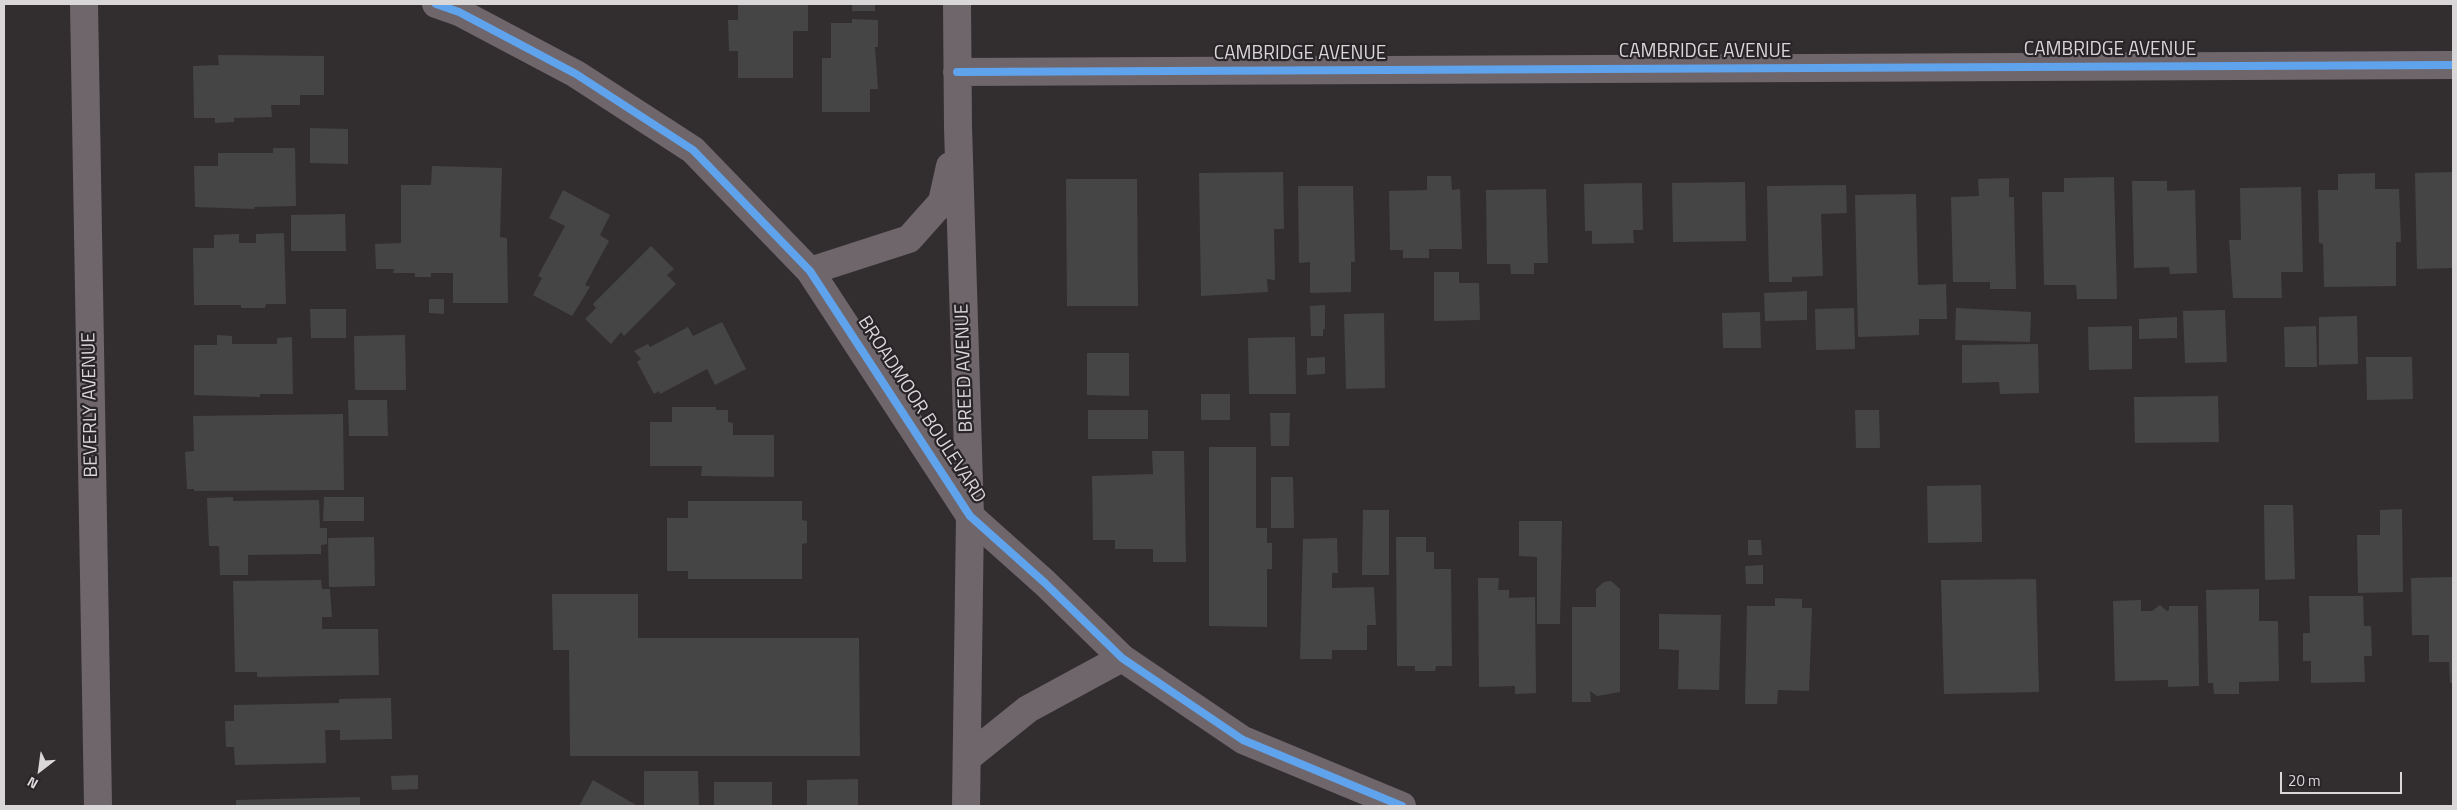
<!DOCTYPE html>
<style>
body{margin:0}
#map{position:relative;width:2457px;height:810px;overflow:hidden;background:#322e30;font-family:"Titillium Web",sans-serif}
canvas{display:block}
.frame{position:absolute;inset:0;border:5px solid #dad7d9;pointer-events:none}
.north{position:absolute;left:15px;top:745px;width:50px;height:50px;-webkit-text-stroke:4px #292427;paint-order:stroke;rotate:210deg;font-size:14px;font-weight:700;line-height:20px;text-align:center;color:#dad7d9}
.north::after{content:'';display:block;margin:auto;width:18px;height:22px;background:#dad7d9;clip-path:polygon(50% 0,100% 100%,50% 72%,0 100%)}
.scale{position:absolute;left:2280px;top:772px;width:122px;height:22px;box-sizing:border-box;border:2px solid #dad7d9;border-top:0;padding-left:6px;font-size:15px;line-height:18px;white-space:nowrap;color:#dad7d9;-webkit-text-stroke:4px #292427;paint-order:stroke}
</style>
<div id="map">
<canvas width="2457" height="810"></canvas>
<div class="frame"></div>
<div class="north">N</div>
<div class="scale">20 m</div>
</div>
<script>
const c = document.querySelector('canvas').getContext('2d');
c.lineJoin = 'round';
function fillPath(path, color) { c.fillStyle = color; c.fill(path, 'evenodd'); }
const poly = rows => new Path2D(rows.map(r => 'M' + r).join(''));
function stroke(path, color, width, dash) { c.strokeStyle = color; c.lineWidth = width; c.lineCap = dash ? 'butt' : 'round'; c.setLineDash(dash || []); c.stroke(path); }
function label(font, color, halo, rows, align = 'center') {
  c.font = font + ' "Titillium Web",sans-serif'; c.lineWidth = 4.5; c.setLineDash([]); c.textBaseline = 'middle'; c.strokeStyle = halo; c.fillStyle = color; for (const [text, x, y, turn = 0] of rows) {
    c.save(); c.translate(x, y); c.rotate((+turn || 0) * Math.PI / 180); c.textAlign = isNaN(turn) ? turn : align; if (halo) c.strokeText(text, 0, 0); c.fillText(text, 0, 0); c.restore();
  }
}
fillPath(poly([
 [738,4,808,4,808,31,793,31,793,78,738,78,738,51,729,51,728,20,738,20],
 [852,4,875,4,875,11,852,11],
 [852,19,878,20,878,47,875,47,878,89,870,89,870,112,822,112,822,58,831,58,831,23,852,23],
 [218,55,324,56,324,95,300,95,300,105,271,105,272,117,234,118,234,122,215,123,215,118,194,118,193,66,219,65],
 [310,128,348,129,348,164,310,163],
 [273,148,295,148,296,206,254,207,255,209,195,207,194,166,218,166,218,153,273,153],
 [432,166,502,168,500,237,507,238,508,303,453,303,453,273,431,273,431,277,415,277,415,273,393,273,394,269,376,269,375,244,401,243,401,185,431,185],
 [1283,172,1284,229,1274,229,1275,280,1267,279,1268,292,1201,296,1199,173],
 [2453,172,2453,268,2417,269,2415,173],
 [2375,173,2375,189,2399,189,2401,242,2396,242,2396,286,2324,287,2323,244,2319,243,2318,190,2338,190,2338,174],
 [1427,176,1451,176,1452,190,1460,189,1462,249,1429,249,1429,258,1403,258,1403,250,1390,250,1389,191,1427,190],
 [2114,177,2117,299,2077,299,2076,285,2044,285,2042,192,2064,192,2064,178],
 [2009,178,2009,197,2014,197,2016,289,1990,289,1990,282,1953,282,1951,197,1979,196,1978,179],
 [1066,179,1137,179,1138,306,1067,306],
 [2132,181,2167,181,2167,191,2195,190,2197,273,2170,274,2169,267,2134,268],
 [1745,182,1746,241,1673,242,1672,183],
 [1642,183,1643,230,1633,230,1634,243,1592,244,1592,231,1585,231,1584,184],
 [1846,185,1847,213,1821,214,1823,276,1792,277,1792,282,1769,282,1767,186],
 [1298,186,1353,186,1355,262,1351,262,1351,292,1310,293,1310,262,1299,263],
 [2301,187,2303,272,2281,272,2282,298,2233,298,2229,240,2241,240,2240,188],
 [1546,189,1548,263,1534,263,1534,274,1511,274,1510,264,1487,264,1486,190],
 [563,190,610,215,600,235,609,241,585,285,590,287,572,316,533,295,542,278,538,276,565,226,549,218],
 [1916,194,1918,285,1946,284,1947,319,1919,319,1919,335,1858,337,1855,195],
 [345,214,346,251,291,251,291,215],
 [284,233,286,304,266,304,265,308,241,308,241,305,194,305,193,248,214,248,214,235,239,234,239,243,256,243,256,234],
 [651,246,674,269,667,275,676,284,624,336,621,332,611,344,585,319,596,308,593,304],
 [1434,272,1459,272,1459,283,1479,283,1480,320,1434,321],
 [1807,291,1807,320,1765,321,1764,293],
 [429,299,444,299,444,314,429,313],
 [1325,305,1325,329,1323,329,1323,336,1311,336,1310,306],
 [1854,308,1855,349,1816,350,1815,309],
 [1956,308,2031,312,2030,342,1955,340],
 [310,309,346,309,346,338,311,338],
 [2225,310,2227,362,2185,363,2183,311],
 [1760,312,1761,348,1723,348,1722,313],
 [1384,313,1385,388,1346,389,1344,314],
 [2357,316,2358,364,2319,365,2319,317],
 [2177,317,2177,338,2139,339,2139,319],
 [722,322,746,369,715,385,707,369,660,394,659,391,654,394,637,362,641,359,634,351,648,344,650,347,688,327,693,336],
 [2132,326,2132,369,2089,370,2088,327],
 [2316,326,2317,367,2285,367,2284,327],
 [217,335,232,336,232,344,277,344,277,338,292,337,293,394,260,394,260,397,194,395,194,345,217,345],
 [405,335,406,390,355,390,354,336],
 [1295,337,1296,394,1249,394,1248,338],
 [2038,344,2039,393,2000,394,1999,382,1962,383,1962,345],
 [1087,353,1129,353,1129,396,1087,395],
 [1325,357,1325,374,1307,375,1307,358],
 [2366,357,2412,357,2413,399,2367,400],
 [1201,394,1230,394,1230,420,1201,420],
 [2218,396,2219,442,2135,443,2134,397],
 [348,400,387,400,388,436,349,436],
 [672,407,716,407,716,410,728,410,728,422,733,423,733,435,774,435,774,477,701,476,702,466,650,466,650,422,672,422],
 [1088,410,1148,410,1148,439,1088,439],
 [1855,410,1879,410,1880,448,1856,448],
 [1270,413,1290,413,1289,446,1271,446],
 [343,414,344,490,194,491,194,489,187,489,185,452,194,451,193,416],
 [1209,447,1256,447,1256,528,1267,528,1267,543,1272,543,1272,569,1267,569,1267,627,1209,626],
 [1152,451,1184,451,1186,562,1153,562,1153,549,1115,549,1115,540,1093,540,1092,476,1153,474],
 [1271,477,1293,477,1294,528,1271,528],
 [1981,485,1982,542,1928,543,1927,486],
 [233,497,233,501,319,500,320,528,327,528,327,544,321,545,321,554,248,555,248,575,220,575,219,546,209,546,207,498],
 [324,497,364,497,364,521,323,521],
 [688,501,802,501,802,520,807,521,807,543,802,544,802,579,688,579,688,571,667,571,667,518,688,518],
 [2264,505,2293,505,2295,579,2265,580],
 [2402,509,2403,592,2358,593,2357,535,2380,535,2380,510],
 [1363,510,1389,510,1389,575,1362,575],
 [1519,521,1562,521,1560,624,1537,624,1537,557,1519,556],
 [374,537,375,586,329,587,328,538],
 [1396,537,1426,537,1426,552,1434,552,1434,569,1451,569,1452,666,1436,666,1435,671,1415,671,1415,666,1397,666],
 [1337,538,1338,573,1332,573,1332,588,1374,587,1376,625,1367,625,1367,650,1332,650,1332,659,1300,659,1303,539],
 [1748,540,1761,540,1762,555,1748,555],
 [1763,565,1763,584,1746,584,1745,566],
 [2453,577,2453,683,2450,683,2449,662,2429,662,2429,635,2412,635,2411,578],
 [1478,578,1499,578,1498,590,1509,590,1509,598,1535,597,1536,693,1515,694,1515,686,1479,687],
 [2036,579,2039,692,1944,694,1941,580],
 [321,580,322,589,330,589,332,617,322,617,322,629,378,629,379,675,257,677,257,672,235,672,233,581],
 [1611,581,1620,589,1620,692,1597,696,1590,691,1591,702,1572,702,1572,607,1596,607,1596,589,1604,582],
 [2259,589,2259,621,2278,621,2279,681,2239,682,2239,694,2214,694,2213,683,2208,683,2206,590],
 [552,594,638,594,638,638,859,638,860,756,570,756,569,650,553,650],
 [2309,596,2363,596,2364,626,2371,626,2372,656,2364,656,2365,682,2311,683,2311,661,2303,661,2303,633,2310,633],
 [1775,598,1802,599,1802,608,1812,608,1809,691,1778,690,1777,704,1745,704,1747,606,1775,606],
 [2141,600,2141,611,2152,611,2160,605,2167,611,2169,610,2169,606,2198,606,2199,686,2168,687,2168,680,2115,681,2113,601],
 [1659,614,1721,615,1719,690,1678,689,1679,650,1659,649],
 [391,698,392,739,340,740,340,730,325,730,326,763,235,765,234,747,226,747,225,721,234,721,234,705,339,703,339,699],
 [644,771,698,771,699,806,644,806],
 [418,775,418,789,392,790,391,776],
 [858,779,858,806,807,806,807,780],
 [593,780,636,805,635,806,579,806],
 [714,782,772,782,772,806,714,806],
 [360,797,360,806,236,806,236,800]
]), '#464545');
stroke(poly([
 [84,4,98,806],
 [436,4,459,12,576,74,693,150,810,271,970,516,1045,583,1122,658,1243,740,1402,806],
 [957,4,958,127,970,516,966,806],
 [957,72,2453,65],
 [810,271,909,239,942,202,950,166],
 [967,758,1028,709,1122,658]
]), '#6f666c', 28);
stroke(poly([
 [436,4,459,12,576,74,693,150,810,271,970,516,1045,583,1122,658,1243,740,1402,806],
 [957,72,2453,65]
]), '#60a3ed', 8);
label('19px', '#dad7d9', '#292427', [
 ["CAMBRIDGE AVENUE",2110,50],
 ["CAMBRIDGE AVENUE",1705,52],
 ["CAMBRIDGE AVENUE",1300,54],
 ["BREED AVENUE",965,368,-92],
 ["BEVERLY AVENUE",91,405,-91],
 ["BROADMOOR BOULEVARD",921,410,57]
]);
</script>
